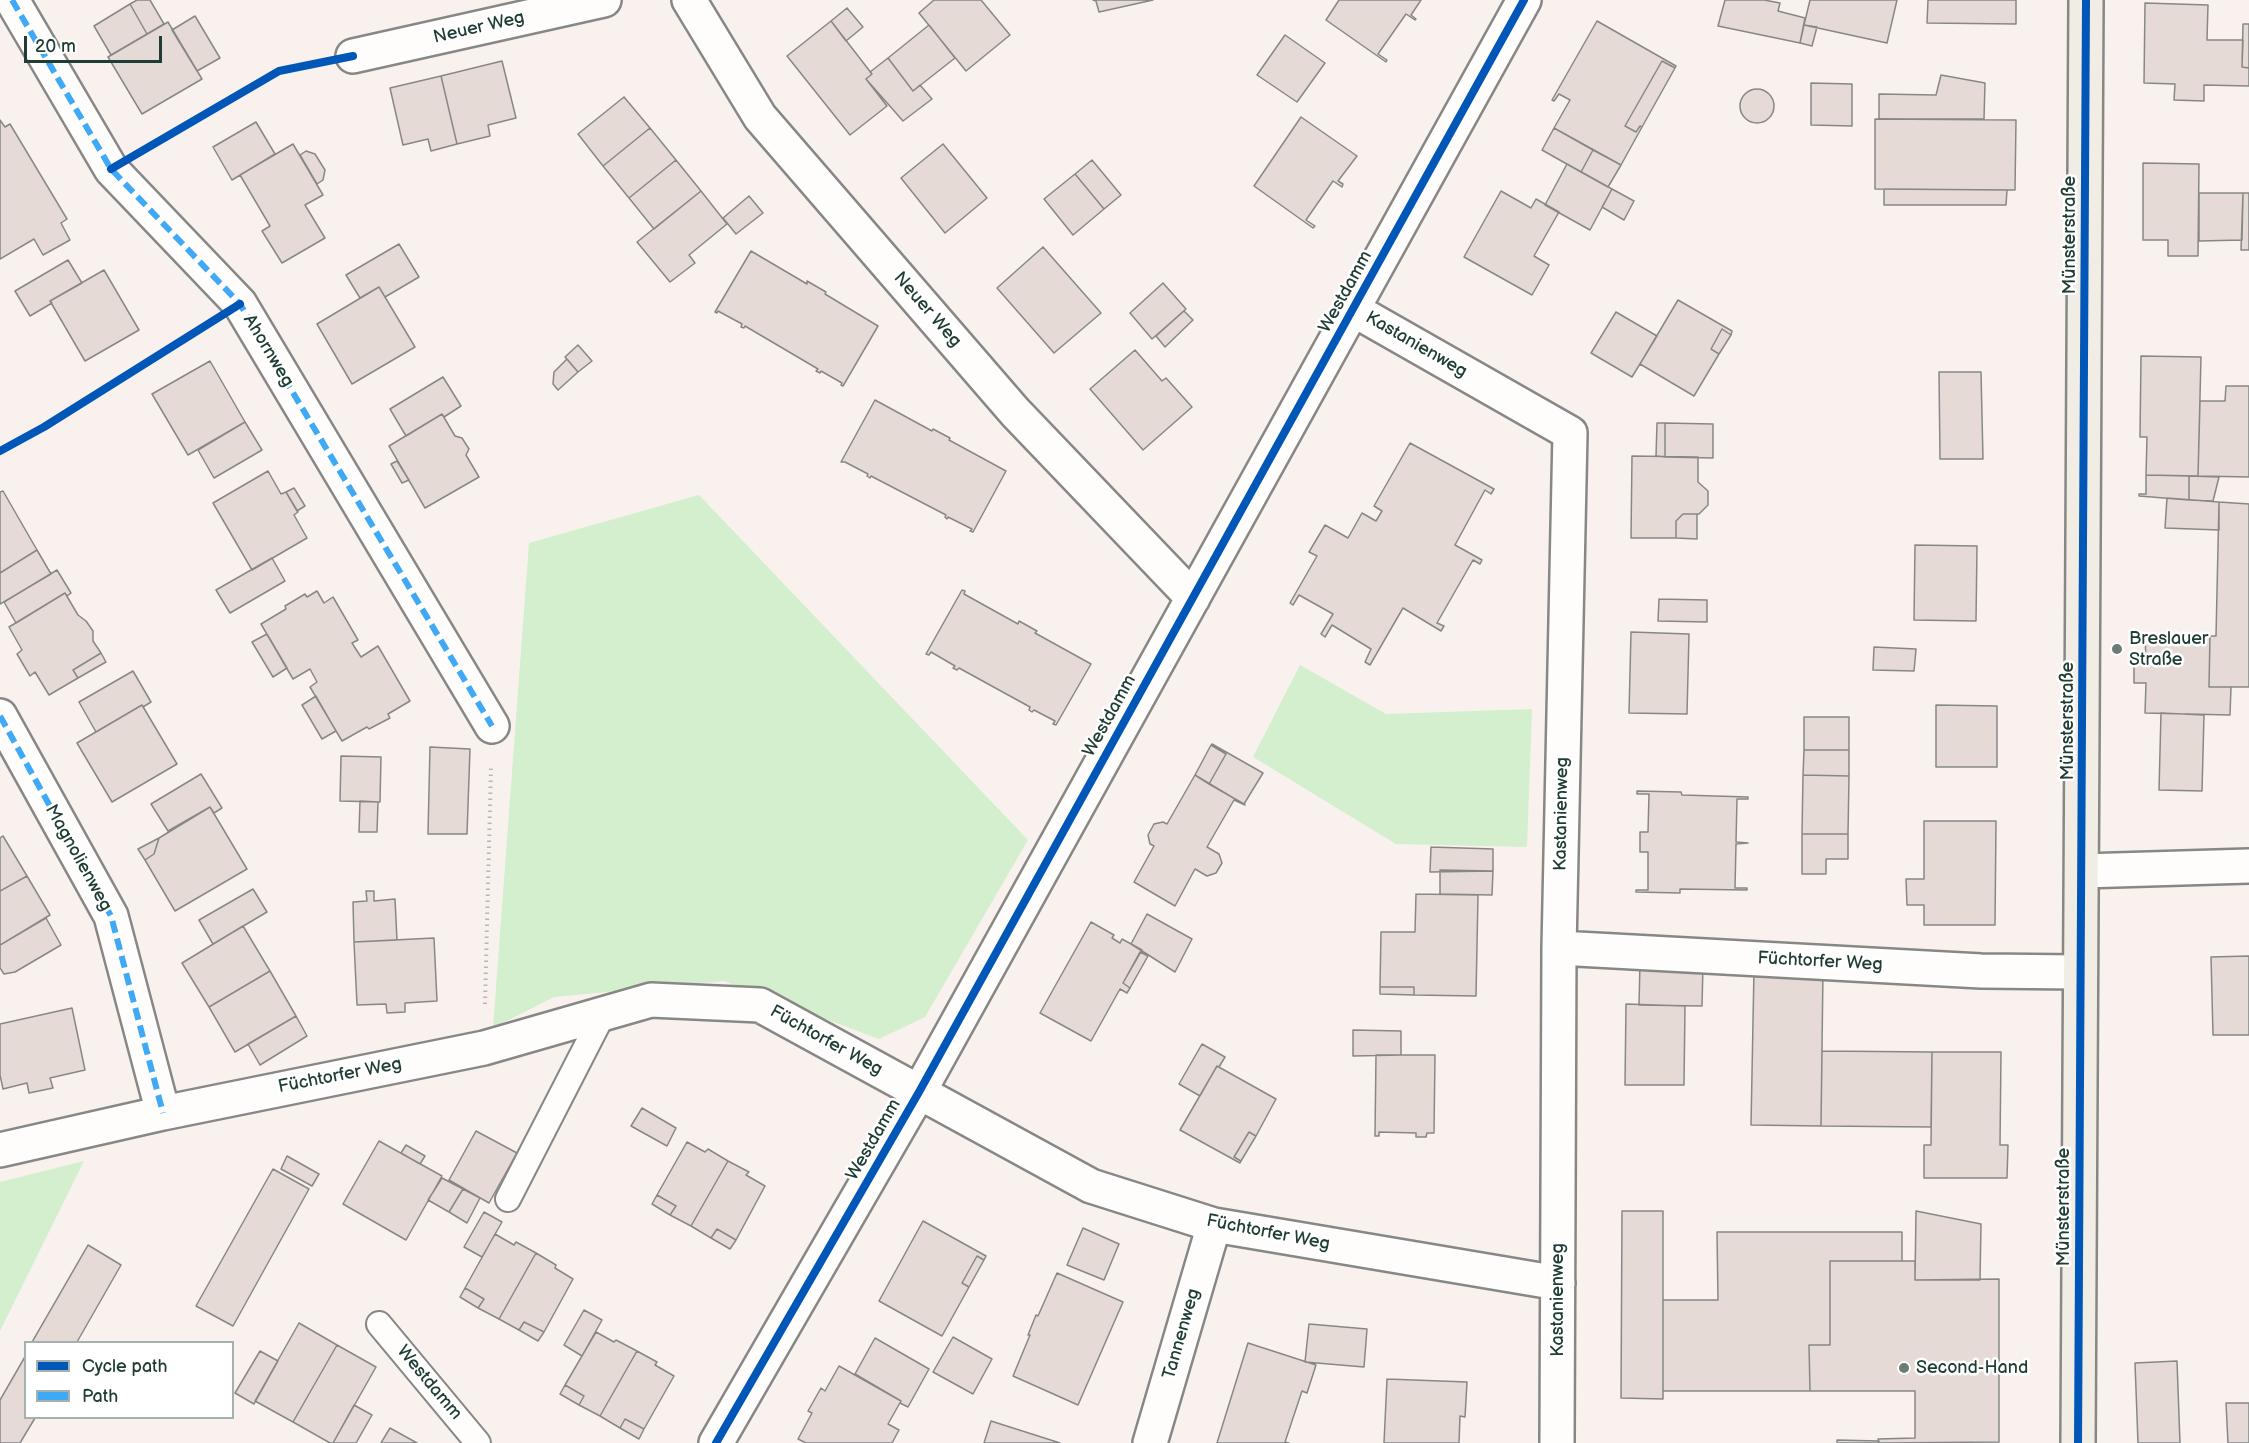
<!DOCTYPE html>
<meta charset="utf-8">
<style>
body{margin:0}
#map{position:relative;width:2249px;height:1443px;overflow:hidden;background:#f9f1ee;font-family:"Balsamiq Sans",sans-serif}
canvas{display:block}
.legend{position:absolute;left:24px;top:1341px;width:210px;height:78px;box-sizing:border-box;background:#fff;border:2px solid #a5b1ae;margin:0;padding:8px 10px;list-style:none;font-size:18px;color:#1f3d34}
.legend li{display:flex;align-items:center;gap:12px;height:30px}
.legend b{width:30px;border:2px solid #a5b1ae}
.scale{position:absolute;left:24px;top:36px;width:138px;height:27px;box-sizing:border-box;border:3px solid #1f3d34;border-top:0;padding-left:8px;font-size:18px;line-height:21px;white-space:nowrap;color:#1f3d34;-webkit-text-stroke:4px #fff;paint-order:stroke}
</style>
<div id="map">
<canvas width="2249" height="1443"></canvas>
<ul class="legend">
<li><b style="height:8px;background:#0057b8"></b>Cycle path</li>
<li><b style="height:8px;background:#3fa9f5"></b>Path</li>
</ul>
<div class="scale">20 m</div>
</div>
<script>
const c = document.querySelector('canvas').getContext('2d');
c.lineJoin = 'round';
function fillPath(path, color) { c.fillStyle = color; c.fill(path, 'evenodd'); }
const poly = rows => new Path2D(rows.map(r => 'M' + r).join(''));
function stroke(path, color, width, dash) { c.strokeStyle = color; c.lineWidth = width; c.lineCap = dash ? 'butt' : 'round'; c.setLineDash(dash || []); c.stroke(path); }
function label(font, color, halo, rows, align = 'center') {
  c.font = font + ' "Balsamiq Sans",sans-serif'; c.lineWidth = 5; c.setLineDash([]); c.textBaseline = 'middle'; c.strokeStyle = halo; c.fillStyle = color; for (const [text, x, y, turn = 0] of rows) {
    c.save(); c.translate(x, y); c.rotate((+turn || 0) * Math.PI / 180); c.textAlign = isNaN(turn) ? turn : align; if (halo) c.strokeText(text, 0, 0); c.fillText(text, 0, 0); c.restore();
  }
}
fillPath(poly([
 [699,495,1028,840,925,1017,879,1039,724,981,554,997,493,1028,529,543],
 [1300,665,1386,714,1532,709,1527,847,1396,844,1253,757],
 [84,1161,0,1331,0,1182]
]), '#d3efcd');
const building = poly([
 [137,0,150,0,164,24,147,34,130,4,137,0],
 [934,0,981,0,1010,35,966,71,919,13,934,0],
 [1093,0,1153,0,1099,12,1096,1,1093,0],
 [1339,0,1421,0,1411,15,1416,19,1415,20,1406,14,1378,54,1387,60,1386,62,1326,20,1339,0],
 [1725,0,1764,0,1780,3,1778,11,1805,18,1800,43,1718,26,1725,0],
 [1810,0,1897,0,1887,43,1804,25,1810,0],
 [1928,0,2016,0,2016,24,1927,23,1928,0],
 [2145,3,2208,5,2207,40,2243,40,2242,67,2249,68,2249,86,2204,85,2204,101,2174,100,2175,84,2144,83,2145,3],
 [130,4,147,34,111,55,94,26,130,4],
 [847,8,863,27,846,41,831,21,847,8],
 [195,16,220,58,197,71,172,30,195,16],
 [831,21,872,74,866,79,887,106,850,135,787,56,831,21],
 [1597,21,1676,66,1675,68,1662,61,1625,126,1636,132,1640,126,1642,127,1621,165,1554,128,1570,100,1559,94,1554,101,1552,100,1597,21],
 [168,22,202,79,142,114,108,57,168,22],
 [2243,24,2249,24,2249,68,2242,67,2243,24],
 [929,25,955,58,913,91,888,58,929,25],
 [1804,25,1817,27,1812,46,1800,43,1804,25],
 [1285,35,1325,63,1297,102,1257,75,1285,35],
 [888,58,913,91,920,85,932,99,903,121,866,79,872,74,870,72,888,58],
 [502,61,516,118,488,125,490,136,457,144,441,76,502,61],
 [1662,61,1675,68,1642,127,1640,126,1636,132,1625,126,1662,61],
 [1941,75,1985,83,1984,119,1879,119,1879,94,1936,95,1941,75],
 [441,76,457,144,431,151,428,139,403,145,390,88,441,76],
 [1811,83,1852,84,1852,126,1811,125,1811,83],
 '1740 106a17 17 0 1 1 34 0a17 17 0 1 1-34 0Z',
 [624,97,650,128,603,166,578,134,624,97],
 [1301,117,1357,156,1338,181,1343,184,1342,187,1333,181,1306,220,1315,226,1313,228,1254,186,1301,117],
 [1875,119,2016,120,2015,190,1875,189,1875,119],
 [0,120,5,127,10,124,67,219,61,223,70,240,43,255,34,239,0,259,0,120],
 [256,122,275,154,232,180,213,147,256,122],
 [650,128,676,160,629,198,603,166,650,128],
 [1554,128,1593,150,1581,172,1542,150,1554,128],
 [293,144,323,195,305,205,325,238,282,263,262,231,270,226,240,175,293,144],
 [943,144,987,198,945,233,901,178,943,144],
 [1593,150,1621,165,1608,187,1581,172,1593,150],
 [306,151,315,154,325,170,323,180,317,184,300,155,306,151],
 [676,160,701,191,654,229,629,198,676,160],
 [1092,160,1121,195,1104,209,1075,174,1092,160],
 [2143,163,2199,164,2198,256,2168,256,2168,240,2143,240,2143,163],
 [1567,164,1612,189,1590,230,1545,205,1567,164],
 [1075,174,1104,209,1073,235,1044,199,1075,174],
 [1612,189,1634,201,1624,220,1602,207,1612,189],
 [1884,189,2007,190,2006,205,1884,205,1884,189],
 [701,191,727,224,689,255,695,263,670,282,637,242,701,191],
 [1501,191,1531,208,1536,199,1559,212,1534,256,1549,265,1532,295,1464,257,1501,191],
 [2199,193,2243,193,2242,240,2199,241,2199,193],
 [2243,193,2249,193,2249,250,2241,250,2243,193],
 [749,196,763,213,736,234,723,218,749,196],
 [399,244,419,277,385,297,379,287,360,298,346,275,399,244],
 [1043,247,1101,313,1054,353,997,288,1043,247],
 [751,251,807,284,807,281,826,292,825,294,878,326,843,386,841,385,842,383,821,371,820,373,816,371,818,369,745,326,744,328,741,327,742,324,718,311,717,313,715,312,751,251],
 [68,260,82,283,50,301,52,303,30,316,15,291,68,260],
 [104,270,139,330,85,361,50,301,104,270],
 [1163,283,1186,309,1152,339,1130,313,1163,283],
 [379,287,415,347,352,384,317,324,379,287],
 [1678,300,1732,331,1731,335,1722,329,1711,349,1719,354,1694,396,1640,364,1678,300],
 [1184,311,1193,320,1165,347,1156,336,1184,311],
 [1616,312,1657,336,1632,377,1591,353,1616,312],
 [1722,329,1731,335,1719,354,1711,349,1722,329],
 [578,345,592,361,578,372,565,357,578,345],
 [1135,350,1162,381,1166,378,1192,407,1143,450,1090,389,1135,350],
 [2141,356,2201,357,2198,476,2146,475,2147,437,2140,437,2141,356],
 [567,359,578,372,558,390,553,384,554,372,567,359],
 [210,361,245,422,188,455,152,394,210,361],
 [1939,372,1981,372,1983,459,1940,459,1939,372],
 [443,377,461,406,444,417,442,414,406,436,390,409,443,377],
 [2226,386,2249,386,2249,477,2198,476,2200,401,2225,401,2226,386],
 [875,400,932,431,933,429,950,438,949,440,1006,471,973,532,970,531,972,529,948,517,947,519,945,517,946,515,871,476,870,478,867,476,868,474,845,462,841,462,875,400],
 [442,414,455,436,462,438,469,449,466,455,479,477,425,508,389,446,442,414],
 [245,422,262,450,214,478,198,450,245,422],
 [1657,423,1665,423,1665,457,1656,456,1657,423],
 [1665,423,1713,424,1713,458,1665,457,1665,423],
 [1410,443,1494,489,1491,494,1485,490,1455,545,1482,560,1480,564,1473,560,1437,623,1444,626,1441,631,1403,608,1370,665,1365,662,1371,649,1332,625,1325,637,1321,634,1333,614,1299,595,1293,605,1290,603,1317,556,1309,552,1325,525,1348,538,1362,513,1376,521,1382,511,1374,506,1410,443],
 [1632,456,1698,457,1698,482,1708,491,1708,505,1699,514,1683,514,1676,521,1676,538,1631,538,1632,456],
 [397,461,409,480,402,483,391,464,397,461],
 [268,471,281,494,286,492,298,512,294,515,307,538,252,570,213,503,268,471],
 [2146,475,2189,476,2189,500,2139,496,2139,494,2146,494,2146,475],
 [2189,476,2219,477,2213,501,2189,500,2189,476],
 [294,488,305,506,297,511,286,492,294,488],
 [3,491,37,550,0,573,0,492,3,491],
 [2167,498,2219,502,2219,530,2165,528,2167,498],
 [2219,502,2249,504,2249,687,2209,687,2210,636,2216,636,2219,502],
 [1683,514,1697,514,1697,539,1676,538,1676,521,1683,514],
 [1915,545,1977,546,1976,621,1914,620,1915,545],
 [37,550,51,574,0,604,0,573,37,550],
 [272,558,285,581,230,613,216,590,272,558],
 [57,570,71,593,67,596,65,593,16,623,4,602,57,570],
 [962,590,965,591,964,594,1018,624,1019,621,1037,631,1035,633,1091,664,1056,725,1053,724,1055,721,1034,710,1032,712,1029,710,1030,707,959,668,957,670,953,668,955,666,931,652,929,655,926,654,962,590],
 [317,591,324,603,333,597,358,640,352,643,361,657,378,646,410,701,388,714,390,718,369,729,367,727,342,741,310,687,317,682,310,669,293,679,261,624,286,609,285,606,305,594,307,597,317,591],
 [65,593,78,615,86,621,93,631,93,641,101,653,73,670,78,678,49,695,35,672,30,676,17,654,22,650,9,627,65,593],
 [1659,599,1707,600,1707,622,1658,621,1659,599],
 [1631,632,1689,634,1687,714,1629,713,1631,632],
 [267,634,287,668,273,677,252,642,267,634],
 [2145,634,2210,634,2209,687,2231,687,2230,715,2145,713,2146,683,2134,683,2134,662,2146,663,2145,634],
 [1874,647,1916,649,1914,671,1873,670,1874,647],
 [101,653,106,662,78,678,73,670,101,653],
 [133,671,151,702,143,707,142,705,96,732,79,702,133,671],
 [316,696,336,731,322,739,302,705,316,696],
 [142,705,177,764,112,802,77,743,142,705],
 [1936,705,1997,706,1997,767,1936,767,1936,705],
 [2161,713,2204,715,2202,791,2159,790,2161,713],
 [1804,717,1849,717,1849,750,1804,750,1804,717],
 [1212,744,1263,773,1244,804,1209,784,1226,754,1212,744],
 [1211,745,1226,754,1209,784,1195,775,1211,745],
 [430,747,470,749,467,834,428,834,430,747],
 [1804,750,1849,750,1849,776,1803,775,1804,750],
 [341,756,381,757,380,802,340,801,341,756],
 [201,774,222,808,214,813,210,807,168,831,151,804,201,774],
 [1195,775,1245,805,1234,800,1207,847,1219,854,1222,863,1216,873,1207,876,1195,869,1175,906,1134,882,1154,846,1150,844,1148,835,1154,824,1163,822,1167,824,1195,775],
 [1803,775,1849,776,1848,834,1802,834,1803,775],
 [1637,791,1681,792,1682,795,1748,797,1748,799,1737,799,1736,842,1748,843,1736,844,1735,888,1747,888,1747,890,1680,889,1680,893,1636,892,1636,890,1648,890,1648,852,1640,852,1640,832,1648,832,1649,794,1637,794,1637,791],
 [360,801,378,802,377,832,359,832,360,801],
 [210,807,247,869,175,911,145,860,154,854,159,838,210,807],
 [1924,821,1996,821,1995,925,1924,925,1924,905,1907,905,1906,879,1924,879,1924,821],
 [1802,834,1848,834,1848,859,1826,859,1826,874,1802,874,1802,834],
 [3,836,27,876,0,891,0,838,3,836],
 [159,838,154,854,145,860,138,849,159,838],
 [1431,847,1493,849,1493,871,1430,872,1431,847],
 [1440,870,1493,871,1492,895,1440,894,1440,870],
 [27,876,50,915,0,945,0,891,27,876],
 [253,889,267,912,213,944,199,920,253,889],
 [366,891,374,891,374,901,395,899,397,940,354,942,353,902,367,901,366,891],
 [1416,894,1478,895,1476,996,1414,995,1414,987,1380,987,1381,932,1415,932,1416,894],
 [1147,914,1192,939,1175,972,1131,944,1147,914],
 [46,918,61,945,15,972,4,974,0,968,0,945,46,918],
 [1091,922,1114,935,1112,938,1120,943,1122,939,1142,950,1123,983,1130,988,1127,993,1120,989,1091,1041,1040,1013,1091,922],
 [243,926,270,971,209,1007,182,963,243,926],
 [434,938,437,1001,405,1003,405,1012,387,1013,386,1004,357,1005,354,942,434,938],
 [1140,952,1148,956,1130,988,1123,983,1140,952],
 [2249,956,2249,1035,2213,1035,2211,957,2249,956],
 [1640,963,1703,965,1702,1006,1639,1005,1640,963],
 [1754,970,1823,971,1821,1126,1751,1125,1754,970],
 [270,971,296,1016,235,1052,209,1007,270,971],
 [1380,987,1414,987,1414,995,1380,994,1380,987],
 [1626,1004,1685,1006,1684,1085,1625,1085,1626,1004],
 [72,1008,85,1070,50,1078,53,1088,29,1093,27,1083,3,1089,0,1075,0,1024,72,1008],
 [296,1016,307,1036,260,1065,248,1044,296,1016],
 [1353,1030,1401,1031,1401,1055,1353,1056,1353,1030],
 [1202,1044,1225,1057,1219,1067,1217,1066,1200,1096,1179,1084,1202,1044],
 [1822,1051,1932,1052,1931,1127,1821,1126,1822,1051],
 [1932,1052,2001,1052,2000,1145,2008,1145,2007,1178,1924,1178,1924,1145,1931,1145,1932,1052],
 [1376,1055,1435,1055,1434,1133,1427,1133,1426,1137,1416,1137,1416,1133,1379,1132,1379,1136,1375,1136,1376,1055],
 [1217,1066,1276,1099,1256,1136,1249,1132,1234,1157,1241,1161,1240,1163,1180,1130,1217,1066],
 [642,1108,676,1128,667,1146,631,1126,642,1108],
 [476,1131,517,1153,489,1203,449,1180,476,1131],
 [1249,1132,1256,1136,1241,1161,1234,1157,1249,1132],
 [379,1141,442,1176,406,1240,343,1204,379,1141],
 [687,1142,705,1152,708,1149,728,1161,691,1226,670,1215,676,1206,657,1195,687,1142],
 [406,1145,425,1156,420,1164,401,1153,406,1145],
 [287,1156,319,1174,312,1186,281,1169,287,1156],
 [728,1161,749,1172,746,1175,765,1186,736,1240,717,1229,711,1238,691,1226,728,1161],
 [273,1169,309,1189,233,1326,196,1306,273,1169],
 [442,1178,463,1189,449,1212,428,1200,442,1178],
 [463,1189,480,1198,467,1223,449,1212,463,1189],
 [657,1195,676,1206,670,1215,652,1204,657,1195],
 [1622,1211,1663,1211,1663,1399,1621,1398,1622,1211],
 [1916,1211,1981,1224,1980,1280,1915,1280,1916,1211],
 [484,1212,502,1222,482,1257,464,1247,484,1212],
 [923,1221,986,1256,984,1260,977,1256,962,1283,969,1287,942,1336,879,1301,923,1221],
 [1083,1228,1119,1244,1104,1280,1067,1265,1083,1228],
 [717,1229,736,1240,730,1249,711,1238,717,1229],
 [1717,1232,1902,1232,1902,1261,1830,1261,1830,1345,1809,1345,1810,1391,1663,1391,1663,1300,1718,1300,1717,1232],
 [495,1234,514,1245,516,1242,536,1253,499,1319,478,1308,484,1299,465,1288,495,1234],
 [88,1245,121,1265,77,1342,32,1342,88,1245],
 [536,1253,556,1265,555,1268,573,1279,544,1332,524,1322,519,1330,499,1319,536,1253],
 [977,1256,984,1260,969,1287,962,1283,977,1256],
 [1830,1261,1915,1261,1915,1280,1999,1279,1999,1442,1879,1443,1878,1439,1915,1438,1915,1391,1810,1391,1809,1345,1830,1345,1830,1261],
 [1057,1273,1123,1302,1078,1405,1013,1376,1030,1335,1028,1335,1036,1315,1038,1316,1057,1273],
 [465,1288,484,1299,478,1308,460,1297,465,1288],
 [584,1310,602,1320,582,1356,564,1345,584,1310],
 [524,1322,544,1332,538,1341,519,1330,524,1322],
 [299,1323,337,1345,293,1422,255,1401,299,1323],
 [1309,1324,1367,1329,1364,1367,1305,1362,1309,1324],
 [596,1332,614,1342,616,1340,637,1351,600,1416,579,1405,584,1396,565,1385,596,1332],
 [953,1337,992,1359,973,1394,933,1372,953,1337],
 [875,1338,929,1369,908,1407,900,1403,901,1401,855,1374,875,1338],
 [1248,1343,1316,1365,1307,1393,1302,1391,1285,1442,1289,1443,1217,1443,1248,1343],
 [337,1345,376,1367,333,1443,330,1443,293,1422,337,1345],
 [260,1351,278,1361,254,1404,235,1393,260,1351],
 [637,1351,657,1362,655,1365,674,1376,644,1429,625,1419,620,1428,600,1416,637,1351],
 [26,1355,26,1418,35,1418,20,1443,0,1443,0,1400,26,1355],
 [2177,1361,2180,1443,2138,1443,2135,1363,2177,1361],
 [839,1366,901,1401,888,1424,899,1430,892,1443,806,1443,798,1439,812,1413,808,1411,821,1388,825,1391,839,1366],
 [1387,1379,1467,1382,1465,1417,1460,1416,1459,1443,1384,1443,1387,1379],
 [565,1385,584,1396,579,1405,560,1394,565,1385],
 [2226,1403,2249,1403,2249,1443,2228,1443,2226,1403],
 [354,1405,372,1415,356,1443,333,1443,354,1405],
 [625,1419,644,1429,639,1439,620,1428,625,1419],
 [991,1421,1060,1443,984,1443,991,1421],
 [390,1428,417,1443,381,1443,390,1428],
 [1837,1440,1879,1441,1879,1443,1837,1443,1837,1440]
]);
fillPath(building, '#e5dad5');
stroke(building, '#878886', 1.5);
const service = poly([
 [508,1199,603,1014],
 [379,1324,478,1443]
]);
const minor = poly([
 [12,0,111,169,240,304,492,726],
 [689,0,760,117,1015,412,1193,598],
 [353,56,604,0],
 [1354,310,1570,433,1559,948,1557,1443],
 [0,716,111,916,163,1113],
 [2082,871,2249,866],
 [1559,948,1981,971,2080,972],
 [0,1150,163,1113,484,1048,651,1000,760,1005,1091,1186,1214,1225,1558,1283],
 [716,1443,919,1092,1524,0],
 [1150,1443,1214,1225]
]);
const primary = poly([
 [2078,1443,2086,0]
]);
stroke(service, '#878886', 28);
stroke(minor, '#878886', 38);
stroke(primary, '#878886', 38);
stroke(poly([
 [485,1004,491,766]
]), '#b5b7b6', 4, [1.5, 4.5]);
stroke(service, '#fefdfc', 24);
stroke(minor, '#fefdfc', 33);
stroke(primary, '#f1ede4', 33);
stroke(poly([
 [12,0,111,169,240,304,492,726],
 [0,716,111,916,163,1113]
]), '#3fa9f5', 6, [12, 6]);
stroke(poly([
 [111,169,279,71,353,56],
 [0,451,44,427,240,304],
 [716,1443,919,1092,1524,0],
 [2078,1443,2086,0]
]), '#0057b8', 8);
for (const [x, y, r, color] of [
 [2117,649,6,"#6b7c75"],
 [1904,1368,6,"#6b7c75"]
]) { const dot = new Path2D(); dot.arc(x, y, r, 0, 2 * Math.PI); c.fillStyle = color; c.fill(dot); stroke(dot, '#fff', 2); }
label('18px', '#1f3d34', '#fff', [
 ["Neuer Weg",479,28,-13],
 ["Münsterstraße",2070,235,-90],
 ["Westdamm",1346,292,-61],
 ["Neuer Weg",927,310,49],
 ["Kastanienweg",1416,345,30],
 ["Ahornweg",268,351,59],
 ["Westdamm",1110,716,-61],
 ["Münsterstraße",2068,721,-90],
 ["Kastanienweg",1562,814,-89],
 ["Magnolienweg",78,858,61],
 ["Füchtorfer Weg",1820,962,3],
 ["Füchtorfer Weg",826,1041,29],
 ["Füchtorfer Weg",340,1076,-11],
 ["Westdamm",874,1140,-60],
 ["Münsterstraße",2064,1207,-90],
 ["Füchtorfer Weg",1268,1233,11],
 ["Kastanienweg",1558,1300,-90],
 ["Tannenweg",1182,1334,-74],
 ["Westdamm",429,1383,50]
]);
label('18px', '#1f3d34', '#fff', [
 ["Breslauer",2129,639],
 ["Straße",2129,660],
 ["Second-Hand",1916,1368]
], 'left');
</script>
